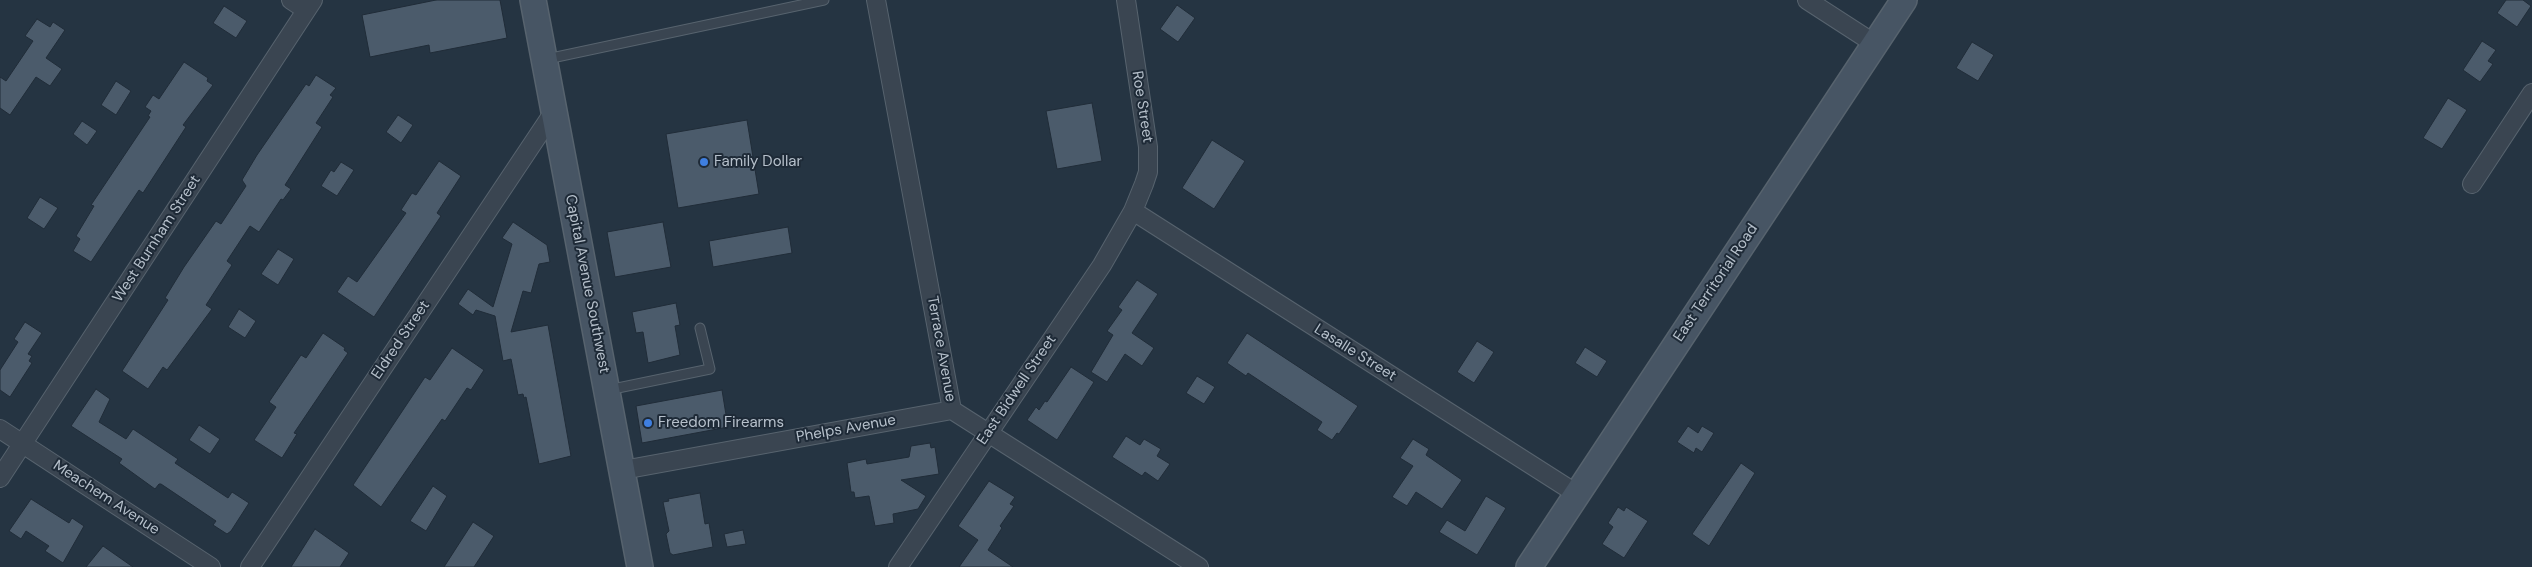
<!DOCTYPE html>
<style>
body{margin:0}
canvas{display:block;background:#253442}
</style>
<canvas width="2532" height="567"></canvas>
<script>
const c = document.querySelector('canvas').getContext('2d');
c.lineJoin = 'round';
function fillPath(path, color) { c.fillStyle = color; c.fill(path, 'evenodd'); }
const poly = rows => new Path2D(rows.map(r => 'M' + r).join(''));
function stroke(path, color, width, dash) { c.strokeStyle = color; c.lineWidth = width; c.lineCap = dash ? 'butt' : 'round'; c.setLineDash(dash || []); c.stroke(path); }
function label(font, color, halo, rows, align = 'center') {
  c.font = font + ' "DM Sans",sans-serif'; c.lineWidth = 4; c.setLineDash([]); c.textBaseline = 'middle'; c.strokeStyle = halo; c.fillStyle = color; for (const [text, x, y, turn = 0] of rows) {
    c.save(); c.translate(x, y); c.rotate((+turn || 0) * Math.PI / 180); c.textAlign = isNaN(turn) ? turn : align; if (halo) c.strokeText(text, 0, 0); c.fillText(text, 0, 0); c.restore();
  }
}
const building = poly([
 [436,0,500,0,507,38,430,53,429,45,370,57,362,15,436,0],
 [2506,0,2523,0,2531,6,2517,27,2497,13,2506,0],
 [1177,5,1195,18,1178,42,1160,29,1177,5],
 [224,6,247,21,236,38,213,23,224,6],
 [37,19,50,27,53,22,65,30,46,58,62,69,50,86,36,77,10,115,0,108,0,77,6,81,33,41,25,36,37,19],
 [2482,41,2496,50,2488,61,2493,64,2480,82,2463,70,2482,41],
 [1972,42,1994,55,1978,81,1956,68,1972,42],
 [184,62,208,78,207,81,213,85,183,125,186,127,143,193,139,190,91,262,73,251,80,239,76,236,94,206,91,205,150,117,148,116,151,111,145,107,153,95,159,99,184,62],
 [316,75,336,88,330,95,333,97,316,123,322,127,285,185,291,189,283,200,281,199,259,232,250,226,227,261,232,265,206,305,212,309,167,370,163,367,148,389,122,371,168,300,165,298,184,267,216,221,221,224,223,221,246,186,242,180,257,155,306,84,309,86,316,75],
 [116,81,131,91,116,115,101,105,116,81],
 [2448,98,2467,110,2442,149,2423,138,2448,98],
 [1092,103,1102,161,1057,169,1046,111,1092,103],
 [398,115,413,125,401,143,386,132,398,115],
 [747,120,759,194,678,208,666,134,747,120],
 [82,121,97,131,87,145,73,134,82,121],
 [1212,140,1245,161,1214,209,1182,188,1212,140],
 [439,161,461,176,437,213,441,216,374,317,337,292,348,276,357,282,406,213,401,210,412,193,416,195,439,161],
 [341,162,354,170,337,196,321,186,331,170,334,172,341,162],
 [40,197,58,208,44,229,27,218,40,197],
 [513,222,547,245,550,262,539,264,531,293,523,291,511,332,548,325,571,456,539,464,526,397,524,398,523,394,518,395,511,359,503,361,495,316,476,310,473,315,458,304,468,289,493,307,512,244,502,238,513,222],
 [663,222,671,267,615,277,607,232,663,222],
 [788,227,792,253,713,267,709,241,788,227],
 [278,249,294,259,278,285,261,274,278,249],
 [1137,280,1158,294,1132,333,1154,348,1142,366,1125,354,1107,382,1091,372,1113,335,1107,331,1122,310,1118,307,1137,280],
 [676,303,680,325,675,326,680,355,648,363,643,332,636,333,632,312,676,303],
 [239,309,256,321,245,338,228,327,239,309],
 [25,322,42,333,28,354,32,356,29,361,32,363,10,397,0,390,0,370,18,342,14,339,25,322],
 [323,333,345,348,344,350,348,353,294,433,297,434,282,458,254,440,276,407,269,402,301,355,306,358,323,333],
 [1247,333,1358,406,1339,434,1337,433,1332,440,1317,430,1322,422,1248,373,1246,376,1227,363,1247,333],
 [1477,341,1494,352,1474,383,1457,372,1477,341],
 [1585,347,1607,361,1597,377,1575,363,1585,347],
 [452,348,484,370,471,390,467,388,445,421,442,419,381,507,353,485,425,377,430,380,452,348],
 [1071,367,1094,382,1057,440,1027,420,1036,407,1039,410,1045,401,1047,402,1071,367],
 [1197,376,1215,387,1204,404,1186,393,1197,376],
 [96,389,110,399,99,422,126,439,133,429,178,459,175,463,228,498,232,492,249,503,231,531,227,534,213,525,216,521,161,484,159,484,155,489,119,463,122,459,71,426,96,389],
 [722,390,728,427,642,443,636,406,722,390],
 [199,425,220,439,210,454,189,440,199,425],
 [1688,426,1698,433,1702,426,1714,433,1702,452,1696,448,1694,453,1677,442,1688,426],
 [1126,436,1140,445,1144,439,1161,449,1157,456,1170,464,1158,481,1145,472,1142,476,1112,457,1126,436],
 [1413,439,1429,449,1426,455,1462,480,1442,509,1416,492,1407,506,1392,497,1413,466,1400,458,1413,439],
 [930,443,931,448,935,447,939,474,901,480,926,496,918,509,893,514,894,523,875,526,869,496,855,498,854,492,851,492,847,463,866,459,867,464,909,457,911,446,930,443],
 [1741,463,1755,473,1709,546,1692,534,1741,463],
 [989,481,1015,497,1010,504,1014,506,1000,526,1002,528,988,550,1013,567,959,567,978,540,958,526,989,481],
 [433,486,447,496,426,531,410,521,433,486],
 [700,493,705,524,709,523,713,547,673,555,670,553,666,534,669,531,663,502,669,501,668,499,700,493],
 [1486,496,1506,508,1477,555,1439,532,1447,520,1465,531,1486,496],
 [31,499,69,523,72,518,84,526,63,563,45,551,49,546,26,531,21,539,9,531,31,499],
 [1618,507,1624,511,1626,507,1648,521,1624,558,1602,544,1613,527,1608,523,1618,507],
 [473,522,494,536,474,567,444,567,473,522],
 [315,529,349,553,340,567,291,567,315,529],
 [743,530,746,544,727,547,724,534,743,530],
 [103,546,133,567,86,567,103,546]
]);
fillPath(building, '#4b5b6b');
stroke(building, '#202c38', 1);
const lane = poly([
 [547,59,824,0],
 [608,390,710,369,700,328]
]);
const street = poly([
 [291,0,306,10],
 [876,0,952,410,1199,567],
 [1807,0,1875,44],
 [2472,184,2532,93],
 [1133,211,1577,494],
 [0,429,211,567],
 [623,470,952,410],
 [0,478,313,0],
 [250,567,553,113],
 [898,567,1102,265,1133,211,1144,184,1148,172,1148,147,1126,0]
]);
const secondary = poly([
 [533,0,640,567],
 [1529,567,1904,0]
]);
stroke(lane, '#57636e', 11);
stroke(street, '#57636e', 20);
stroke(secondary, '#57636e', 28);
stroke(lane, '#3a4551', 9);
stroke(street, '#3a4551', 18);
stroke(secondary, '#475564', 25);
for (const [x, y, r, color] of [
 [704,162,5,"#3f7fe0"],
 [648,423,5,"#3f7fe0"]
]) { const dot = new Path2D(); dot.arc(x, y, r, 0, 2 * Math.PI); c.fillStyle = color; c.fill(dot); stroke(dot, '#1e2a37', 2); }
label('15px', '#b6c0cb', '#1e2a37', [
 ["Roe Street",1142,107,81],
 ["West Burnham Street",157,239,-57],
 ["East Territorial Road",1716,283,-56],
 ["Capital Avenue Southwest",587,284,79],
 ["Eldred Street",401,340,-56],
 ["Terrace Avenue",941,349,80],
 ["Lasalle Street",1355,353,32],
 ["East Bidwell Street",1017,390,-56],
 ["Phelps Avenue",846,429,-10],
 ["Meachem Avenue",106,498,33]
]);
label('15px', '#b6c0cb', '#1e2a37', [
 ["Family Dollar",714,162],
 ["Freedom Firearms",658,423]
], 'left');
</script>
